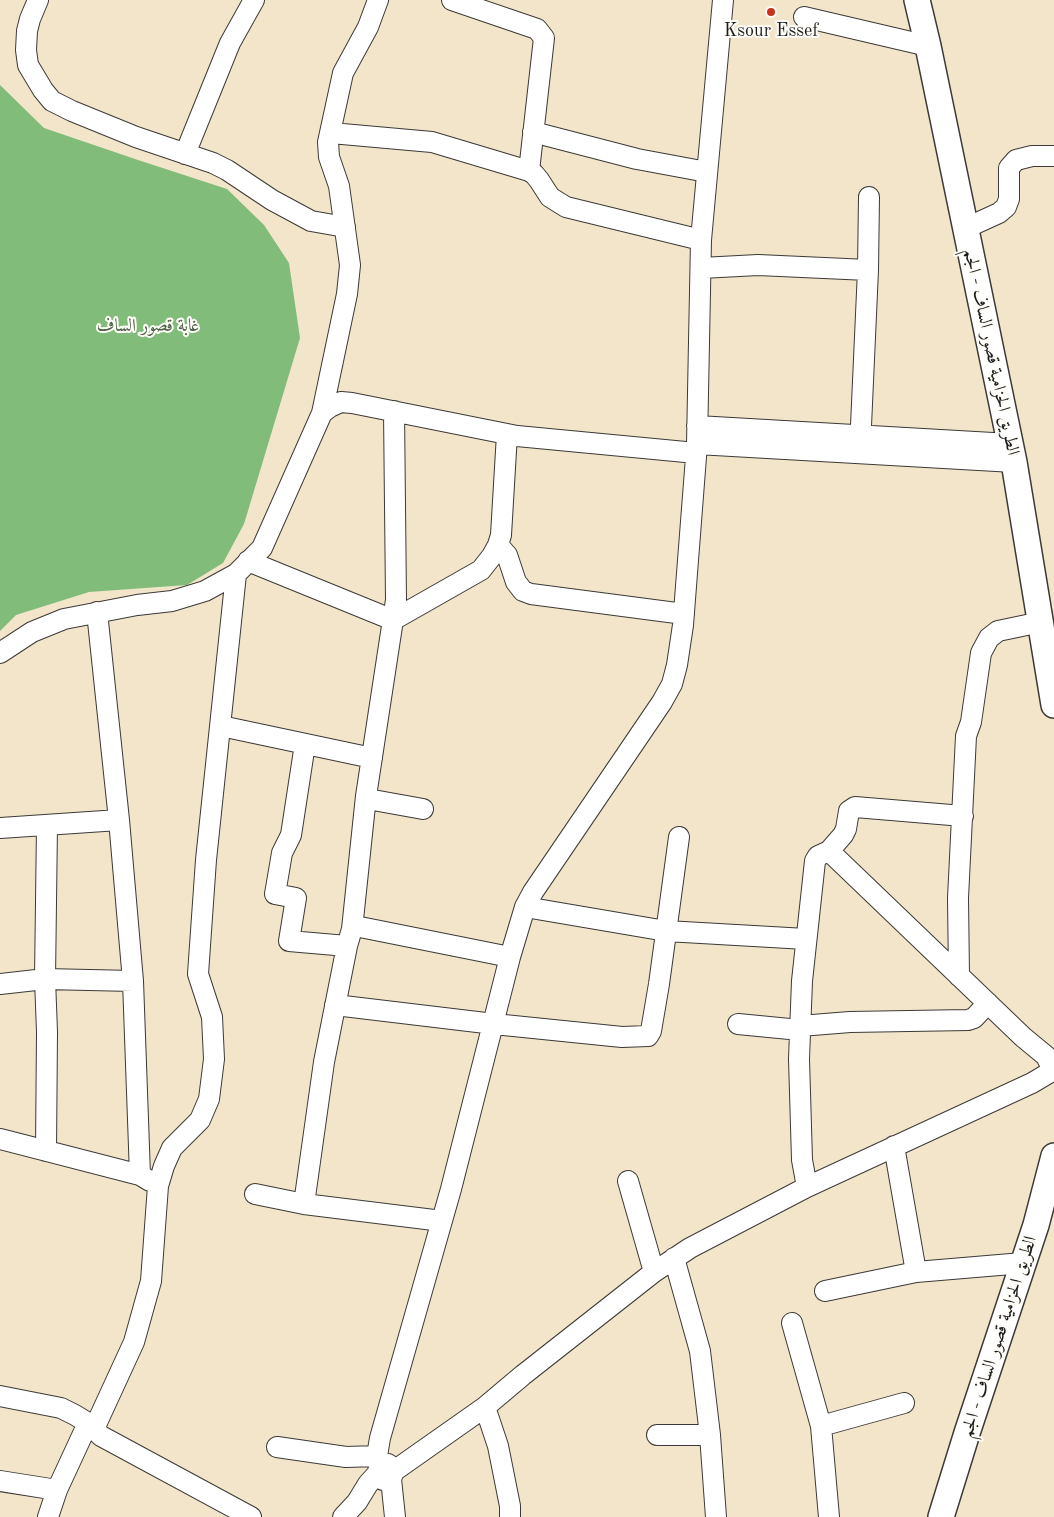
<!DOCTYPE html>
<meta charset="utf-8">
<style>
body{margin:0}
canvas{display:block;background:#f2e5ca}
</style>
<canvas width="1054" height="1517"></canvas>
<script>
const c = document.querySelector('canvas').getContext('2d');
c.lineJoin = 'round';
function fillPath(path, color) { c.fillStyle = color; c.fill(path, 'evenodd'); }
const poly = rows => new Path2D(rows.map(r => 'M' + r).join(''));
function stroke(path, color, width, dash) { c.strokeStyle = color; c.lineWidth = width; c.lineCap = dash ? 'butt' : 'round'; c.setLineDash(dash || []); c.stroke(path); }
function label(font, color, halo, rows, align = 'center') {
  c.font = font + ' "Old Standard TT",Amiri,serif'; c.lineWidth = 4; c.setLineDash([]); c.textBaseline = 'middle'; c.strokeStyle = halo; c.fillStyle = color; for (const [text, x, y, turn = 0] of rows) {
    c.save(); c.translate(x, y); c.rotate((+turn || 0) * Math.PI / 180); c.textAlign = isNaN(turn) ? turn : align; if (halo) c.strokeText(text, 0, 0); c.fillText(text, 0, 0); c.restore();
  }
}
fillPath(poly([
 [0,85,44,128,138,160,227,189,264,225,289,263,300,338,244,524,223,563,187,585,89,592,16,615,0,631]
]), '#82bc7a');
const minor = poly([
 [38,0,30,19,27,31,26,50,28,65,43,90,52,101,72,111,136,137,213,163,227,170,272,200,311,221,345,227],
 [452,0,537,29,544,38,529,171],
 [804,17,928,46],
 [533,132,637,159,707,172],
 [331,133,432,142,529,171,534,174,539,180,550,197,566,207,701,240],
 [185,154,230,43,254,0],
 [966,228,999,213,1006,207,1009,199,1009,168,1016,160,1032,156,1054,156],
 [701,268,758,265,868,270],
 [394,411,396,600,366,796,373,800,423,809],
 [322,413,347,294,350,265,339,186,329,157,328,142,343,73,368,27,378,0],
 [697,426,1010,444],
 [697,444,1014,462],
 [860,448,868,270,869,197],
 [498,545,507,555,516,582,523,591,531,594,684,614],
 [248,561,393,620,481,570,492,556,498,545,501,535,507,434],
 [97,612,119,820,133,981,140,1175],
 [0,653,32,632,64,619,137,605,172,601,205,591,236,574,262,548,322,413,330,407,341,402,352,403,517,436,696,453],
 [221,726,372,758],
 [305,744,291,835,282,853,275,894,296,898,289,941,347,946],
 [0,828,119,820],
 [829,851,1023,1037,1046,1056,1053,1070],
 [525,907,666,931,806,939],
 [352,929,366,796],
 [959,976,958,898,966,736,971,722,981,653,989,638,998,631,1041,622],
 [0,984,45,979,133,981],
 [335,1005,494,1024,622,1037,648,1036,651,1031,659,984,679,837],
 [738,1024,800,1030],
 [800,1026,850,1022,968,1020,974,1018,988,1003],
 [0,1139,140,1175,150,1181],
 [894,1146,916,1272,1023,1263],
 [46,1151,47,1032,45,979,47,825],
 [628,1181,654,1272],
 [807,1187,802,1160,799,1059,802,981,815,861,818,856,829,851,843,835,846,829,849,811,855,807,963,816],
 [255,1194,304,1204,442,1221],
 [304,1204,324,1062,347,946,352,929,360,927,510,957],
 [674,1258,700,1351,710,1435,716,1517],
 [825,1291,916,1272],
 [792,1323,821,1426,829,1517],
 [0,1396,61,1408,75,1415,88,1423,101,1436,251,1517],
 [485,1407,498,1446,510,1506,510,1517],
 [821,1426,904,1403],
 [94,1429,134,1342,151,1281,158,1186,164,1166,172,1148,200,1120,209,1099,214,1059,212,1017,198,974,206,860,236,574],
 [657,1435,710,1435],
 [277,1447,346,1457,377,1456],
 [380,1466,388,1464,392,1467,394,1471,391,1479,383,1480,377,1474,380,1466,377,1456,380,1438,451,1189,510,957,525,907,533,892,662,702,672,684,677,665,683,625,697,444,701,240,723,0],
 [394,1471,485,1407,523,1375,654,1272,690,1248,807,1187,1032,1083,1054,1070],
 [391,1479,395,1517],
 [0,1481,57,1490],
 [48,1517,57,1490,88,1423],
 [343,1517,357,1502,368,1484,377,1474]
]);
const major = poly([
 [917,0,928,46,1014,462,1054,705],
 [941,1517,967,1433,1036,1225,1054,1156]
]);
stroke(minor, '#3c3a36', 22);
stroke(major, '#3c3a36', 28);
stroke(minor, '#fff', 20);
stroke(major, '#fff', 25);
for (const [x, y, r, color] of [
 [771,12,5,"#c8321e"]
]) { const dot = new Path2D(); dot.arc(x, y, r, 0, 2 * Math.PI); c.fillStyle = color; c.fill(dot); stroke(dot, '#fdfcf7', 2); }
label('18px', '#1c1c1c', '#fdfcf7', [
 ["Ksour Essef",771,31]
]);
label('18px', '#4b6045', '#fdfcf7', [
 ["غابة قصور الساف",148,326]
]);
label('18px', '#1c1c1c', '#fdfcf7', [
 ["الطريق الحزامية قصور الساف - الجم",991,352,78],
 ["الطريق الحزامية قصور الساف - الجم",999,1337,-72]
]);
</script>
